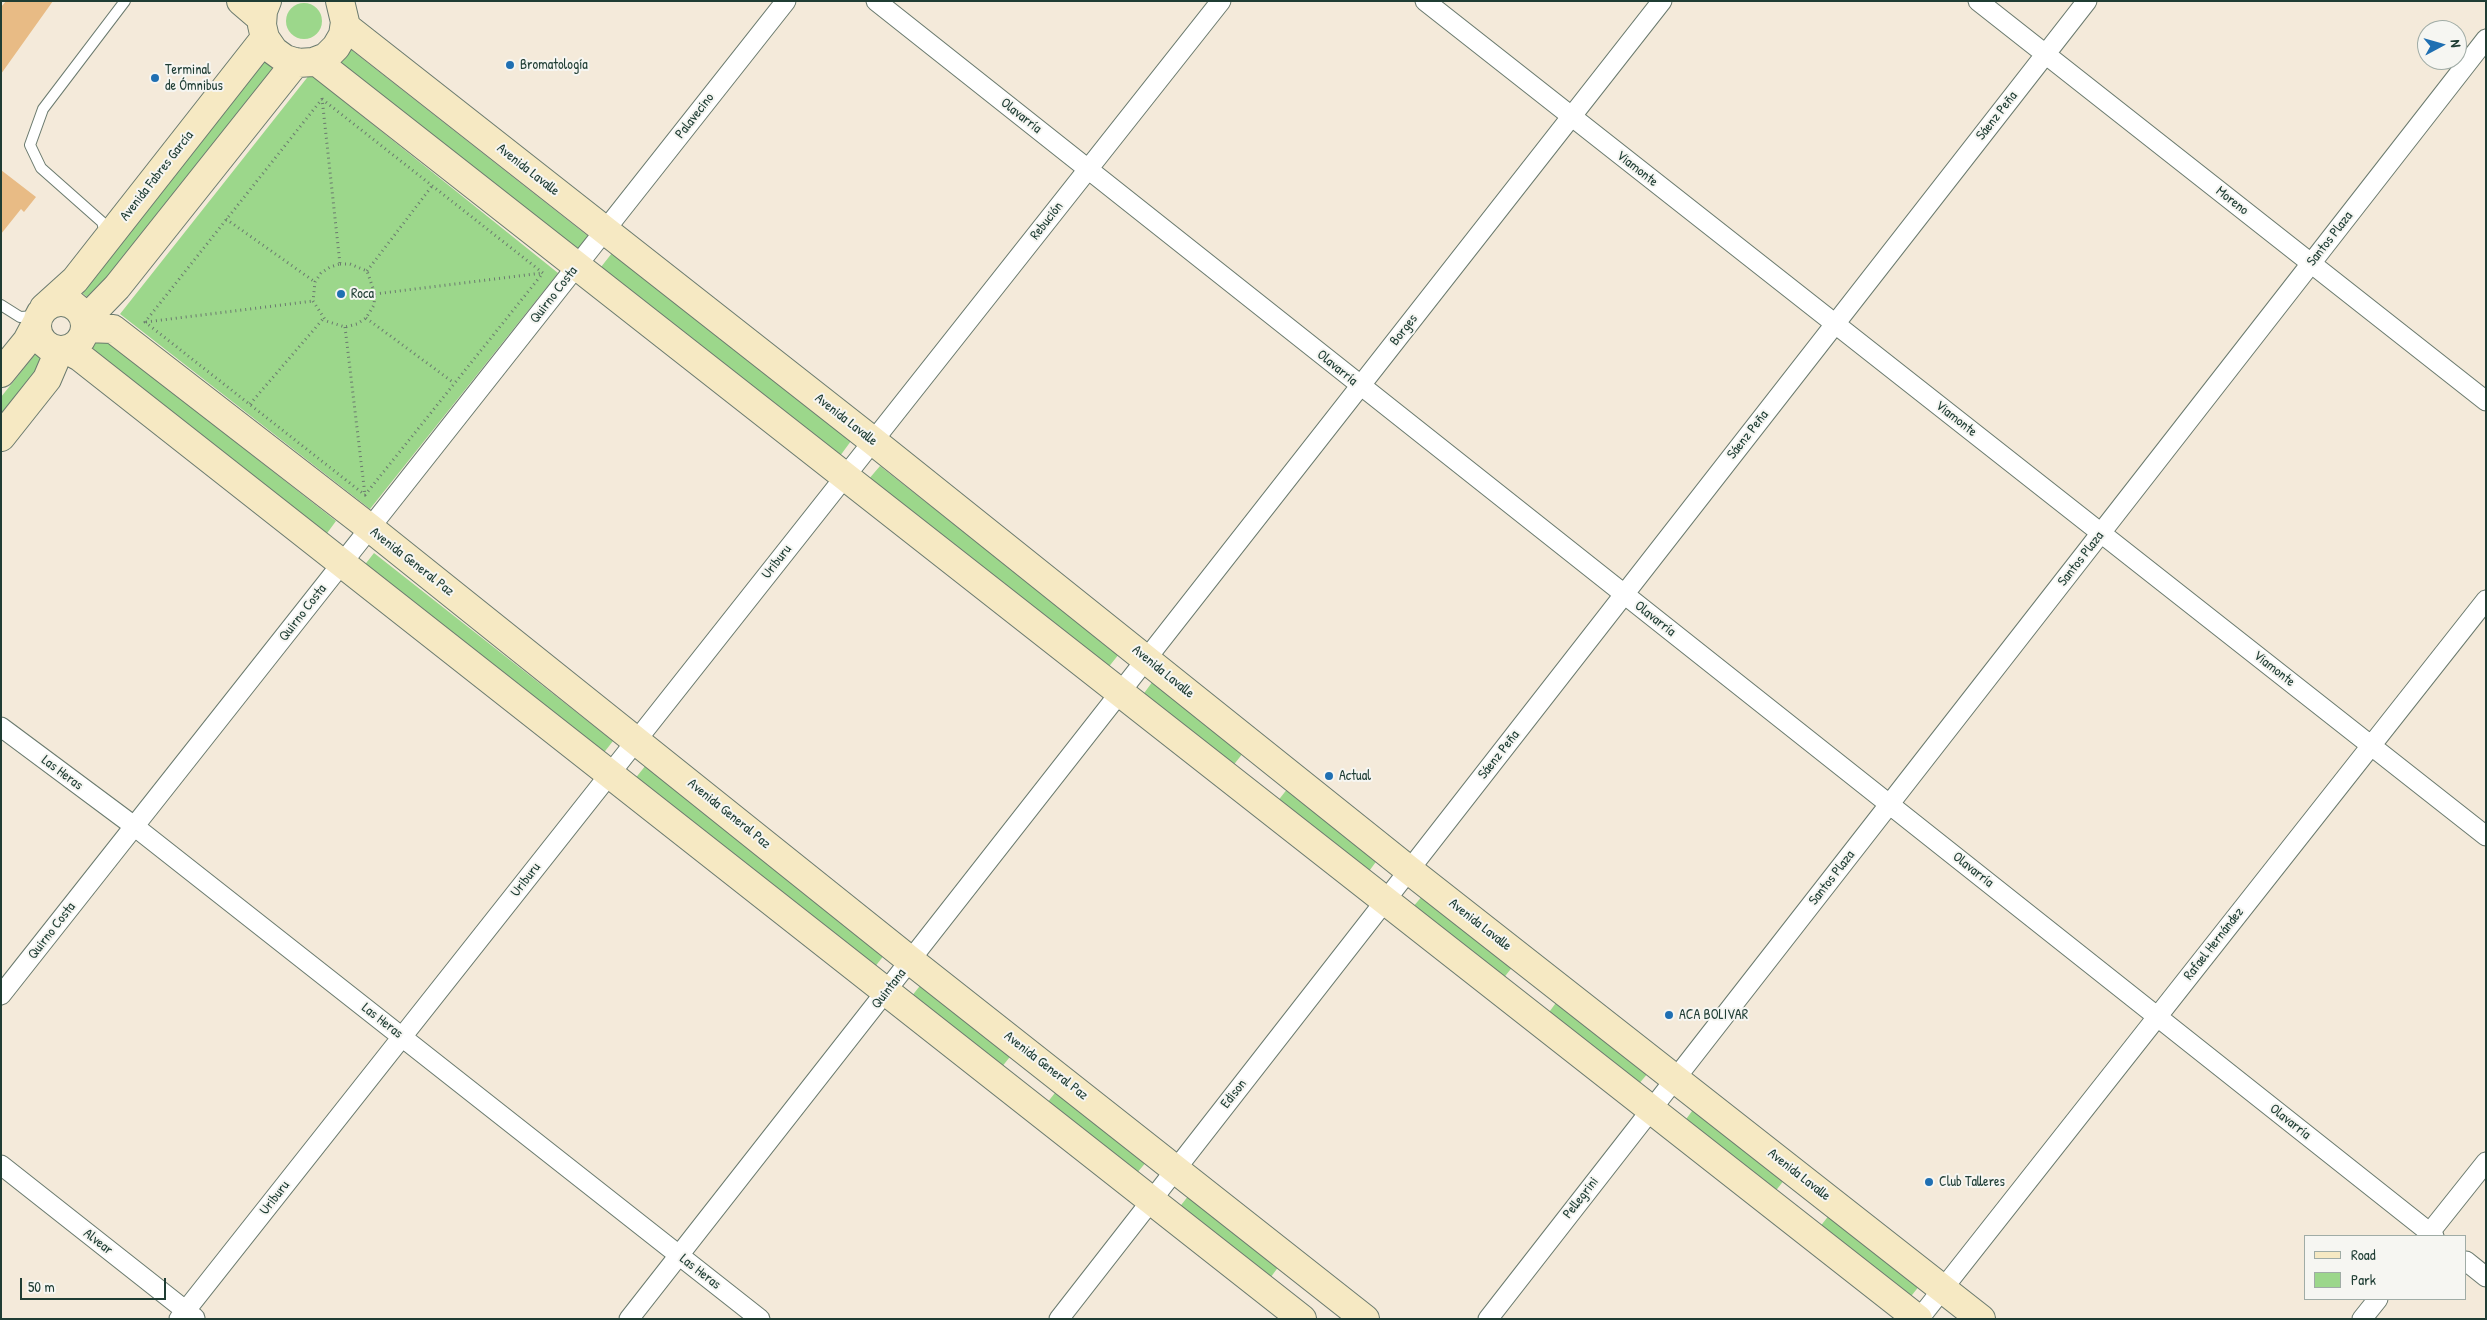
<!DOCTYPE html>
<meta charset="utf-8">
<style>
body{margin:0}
#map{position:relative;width:2487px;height:1320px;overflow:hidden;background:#f4eada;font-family:"Patrick Hand",sans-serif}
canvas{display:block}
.frame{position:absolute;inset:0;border:2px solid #1f3d34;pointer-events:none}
.legend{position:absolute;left:2304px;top:1235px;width:162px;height:65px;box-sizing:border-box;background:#f6f6f2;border:1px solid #a0aca6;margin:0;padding:6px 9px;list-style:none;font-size:15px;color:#1f3d34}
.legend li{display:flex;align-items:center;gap:10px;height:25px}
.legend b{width:25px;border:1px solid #a0aca6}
.north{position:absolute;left:2417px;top:20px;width:50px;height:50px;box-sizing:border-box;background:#f6f6f2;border:1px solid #a0aca6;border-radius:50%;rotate:84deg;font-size:14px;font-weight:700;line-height:20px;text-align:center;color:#1f3d34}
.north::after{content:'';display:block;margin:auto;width:18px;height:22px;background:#1f6fb2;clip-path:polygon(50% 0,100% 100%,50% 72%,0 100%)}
.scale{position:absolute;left:20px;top:1278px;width:146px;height:22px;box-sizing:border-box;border:2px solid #1f3d34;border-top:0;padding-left:6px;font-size:15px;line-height:18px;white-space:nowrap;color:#1f3d34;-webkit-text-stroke:4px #f6f6f2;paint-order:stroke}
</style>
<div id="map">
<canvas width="2487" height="1320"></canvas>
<div class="frame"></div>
<ul class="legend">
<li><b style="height:6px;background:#f6e9c3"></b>Road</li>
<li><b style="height:14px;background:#9cd78b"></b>Park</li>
</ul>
<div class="north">N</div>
<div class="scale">50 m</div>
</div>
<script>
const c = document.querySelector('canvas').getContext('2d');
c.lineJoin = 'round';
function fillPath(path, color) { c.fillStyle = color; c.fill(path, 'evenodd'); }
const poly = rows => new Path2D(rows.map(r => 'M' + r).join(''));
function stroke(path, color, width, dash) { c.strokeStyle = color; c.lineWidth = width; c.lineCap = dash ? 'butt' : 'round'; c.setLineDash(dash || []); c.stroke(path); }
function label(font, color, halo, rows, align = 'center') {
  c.font = font + ' "Patrick Hand",sans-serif'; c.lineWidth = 4; c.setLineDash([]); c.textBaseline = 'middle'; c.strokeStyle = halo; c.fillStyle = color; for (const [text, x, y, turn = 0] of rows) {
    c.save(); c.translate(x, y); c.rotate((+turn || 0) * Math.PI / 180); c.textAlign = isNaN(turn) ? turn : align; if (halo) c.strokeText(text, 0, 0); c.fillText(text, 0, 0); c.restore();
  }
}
fillPath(poly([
 '286 21a18 18 0 1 1 36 0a18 18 0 1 1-36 0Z',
 [349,48,588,236,576,251,337,63],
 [265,60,276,68,92,301,81,292],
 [310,74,558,273,370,509,120,314],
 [612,253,851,441,840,456,601,267],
 [97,333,336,521,325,536,86,348],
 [37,352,47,361,1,419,1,397],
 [880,466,1119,654,1107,669,868,480],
 [374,553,613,741,602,755,363,567],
 [1153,681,1243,753,1232,767,1142,696],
 [646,765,885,954,874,968,634,780],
 [1288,788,1378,859,1367,874,1277,802],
 [1424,894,1514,965,1502,980,1412,908],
 [923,982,1013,1053,1001,1068,911,997],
 [1558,1000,1649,1072,1637,1086,1547,1015],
 [1058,1089,1148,1160,1136,1174,1047,1103],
 [1695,1107,1785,1179,1774,1193,1684,1122],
 [1189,1195,1279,1266,1268,1281,1178,1209],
 [1830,1214,1920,1285,1908,1300,1819,1228]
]), '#9cd78b');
fillPath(poly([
 [6,1,53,1,1,74,1,7],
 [1,170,36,197,24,212,21,209,1,234]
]), '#e8bb85');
const lane = poly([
 [106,235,102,222,41,168,30,145,43,109,125,1],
 [1,305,20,317,37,316]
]);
const street = poly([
 [876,1,2434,1236],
 [1425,1,2486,836],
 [1978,1,2486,401],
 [1,727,134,826,760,1319],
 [1,995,786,1],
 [1,1165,195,1318],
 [2427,1236,2486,1162],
 [2466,1261,2486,1277],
 [179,1319,1221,1],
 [629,1319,1662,1],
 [1059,1319,2087,1],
 [1488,1319,2486,39],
 [1919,1319,2486,600],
 [2362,1319,2378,1299]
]);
const secondary = poly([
 [241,1,262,19],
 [267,1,263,11,262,25,265,38,274,51,285,59,298,63,313,62,326,57,336,47,343,35,345,22,340,1],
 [345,26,873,441,1409,870,1981,1319],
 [316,61,1918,1319],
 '37 326a24 24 0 1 1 48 0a24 24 0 1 1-48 0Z',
 [44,308,75,280,265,38],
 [85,320,117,287,296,62],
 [85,328,113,329,370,528,911,961,1365,1319],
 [67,350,80,357,1302,1319],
 [1,373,27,341,36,324],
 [1,437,47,379,59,351]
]);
stroke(lane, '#6a7a6e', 12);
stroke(street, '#6a7a6e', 21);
stroke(secondary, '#6a7a6e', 30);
stroke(poly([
 [322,98,340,264],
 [322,99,543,273,365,495,145,322,322,99],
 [226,219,315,282],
 [340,264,350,264,367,271,375,294,374,305,366,318,357,324,345,327,326,321,313,301,315,282,321,273,330,267,340,264],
 [367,271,432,186],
 [375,294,542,273],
 [366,318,454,383],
 [146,322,313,301],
 [345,327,365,495],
 [250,404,323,319]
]), '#6a7a6e', 3, [1, 4]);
stroke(lane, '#fff', 10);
stroke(street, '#fff', 19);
stroke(secondary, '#f6e9c3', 28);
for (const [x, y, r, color] of [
 [510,65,5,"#1f6fb2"],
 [155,78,5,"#1f6fb2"],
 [341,294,5,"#1f6fb2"],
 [1329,776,5,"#1f6fb2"],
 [1669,1015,5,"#1f6fb2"],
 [1929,1182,5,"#1f6fb2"]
]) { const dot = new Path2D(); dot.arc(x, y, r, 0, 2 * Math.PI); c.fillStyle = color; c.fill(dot); stroke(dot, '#f6f6f2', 2); }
label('14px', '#1f3d34', '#f6f6f2', [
 ["Bromatología",520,65],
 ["Terminal",165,70],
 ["de Ómnibus",165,86],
 ["Roca",351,294],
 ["Actual",1339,776],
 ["ACA BOLIVAR",1679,1015],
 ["Club Talleres",1939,1182]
], 'left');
label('14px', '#1f3d34', '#f6f6f2', [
 ["Palavecino",695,116,-52],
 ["Olavarría",1021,116,38],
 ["Sáenz Peña",1997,116,-52],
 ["Viamonte",1637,169,38],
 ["Avenida Lavalle",528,170,38],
 ["Avenida Fabres García",157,176,-52],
 ["Moreno",2232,201,38],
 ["Rebución",1047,221,-52],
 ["Santos Plaza",2330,239,-52],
 ["Quirno Costa",554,295,-52],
 ["Borges",1404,330,-52],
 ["Olavarría",1337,368,39],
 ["Viamonte",1956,419,38],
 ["Avenida Lavalle",846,420,38],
 ["Sáenz Peña",1748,435,-52],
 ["Santos Plaza",2081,559,-52],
 ["Avenida General Paz",412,562,38],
 ["Uriburu",777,562,-52],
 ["Quirno Costa",303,613,-52],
 ["Olavarría",1655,619,38],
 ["Viamonte",2274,669,38],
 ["Avenida Lavalle",1163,672,39],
 ["Sáenz Peña",1499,755,-52],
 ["Las Heras",62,773,37],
 ["Avenida General Paz",729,814,39],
 ["Olavarría",1973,870,38],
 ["Santos Plaza",1832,878,-52],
 ["Uriburu",526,880,-52],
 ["Avenida Lavalle",1480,925,38],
 ["Quirno Costa",52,931,-52],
 ["Rafael Hernández",2214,944,-52],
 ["Quintana",889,989,-52],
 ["Las Heras",382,1021,38],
 ["Avenida General Paz",1046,1066,38],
 ["Edison",1234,1094,-52],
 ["Olavarría",2290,1122,38],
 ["Avenida Lavalle",1799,1175,38],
 ["Uriburu",275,1198,-52],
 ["Pellegrini",1581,1198,-52],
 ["Alvear",98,1242,38],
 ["Las Heras",700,1272,38]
]);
</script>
